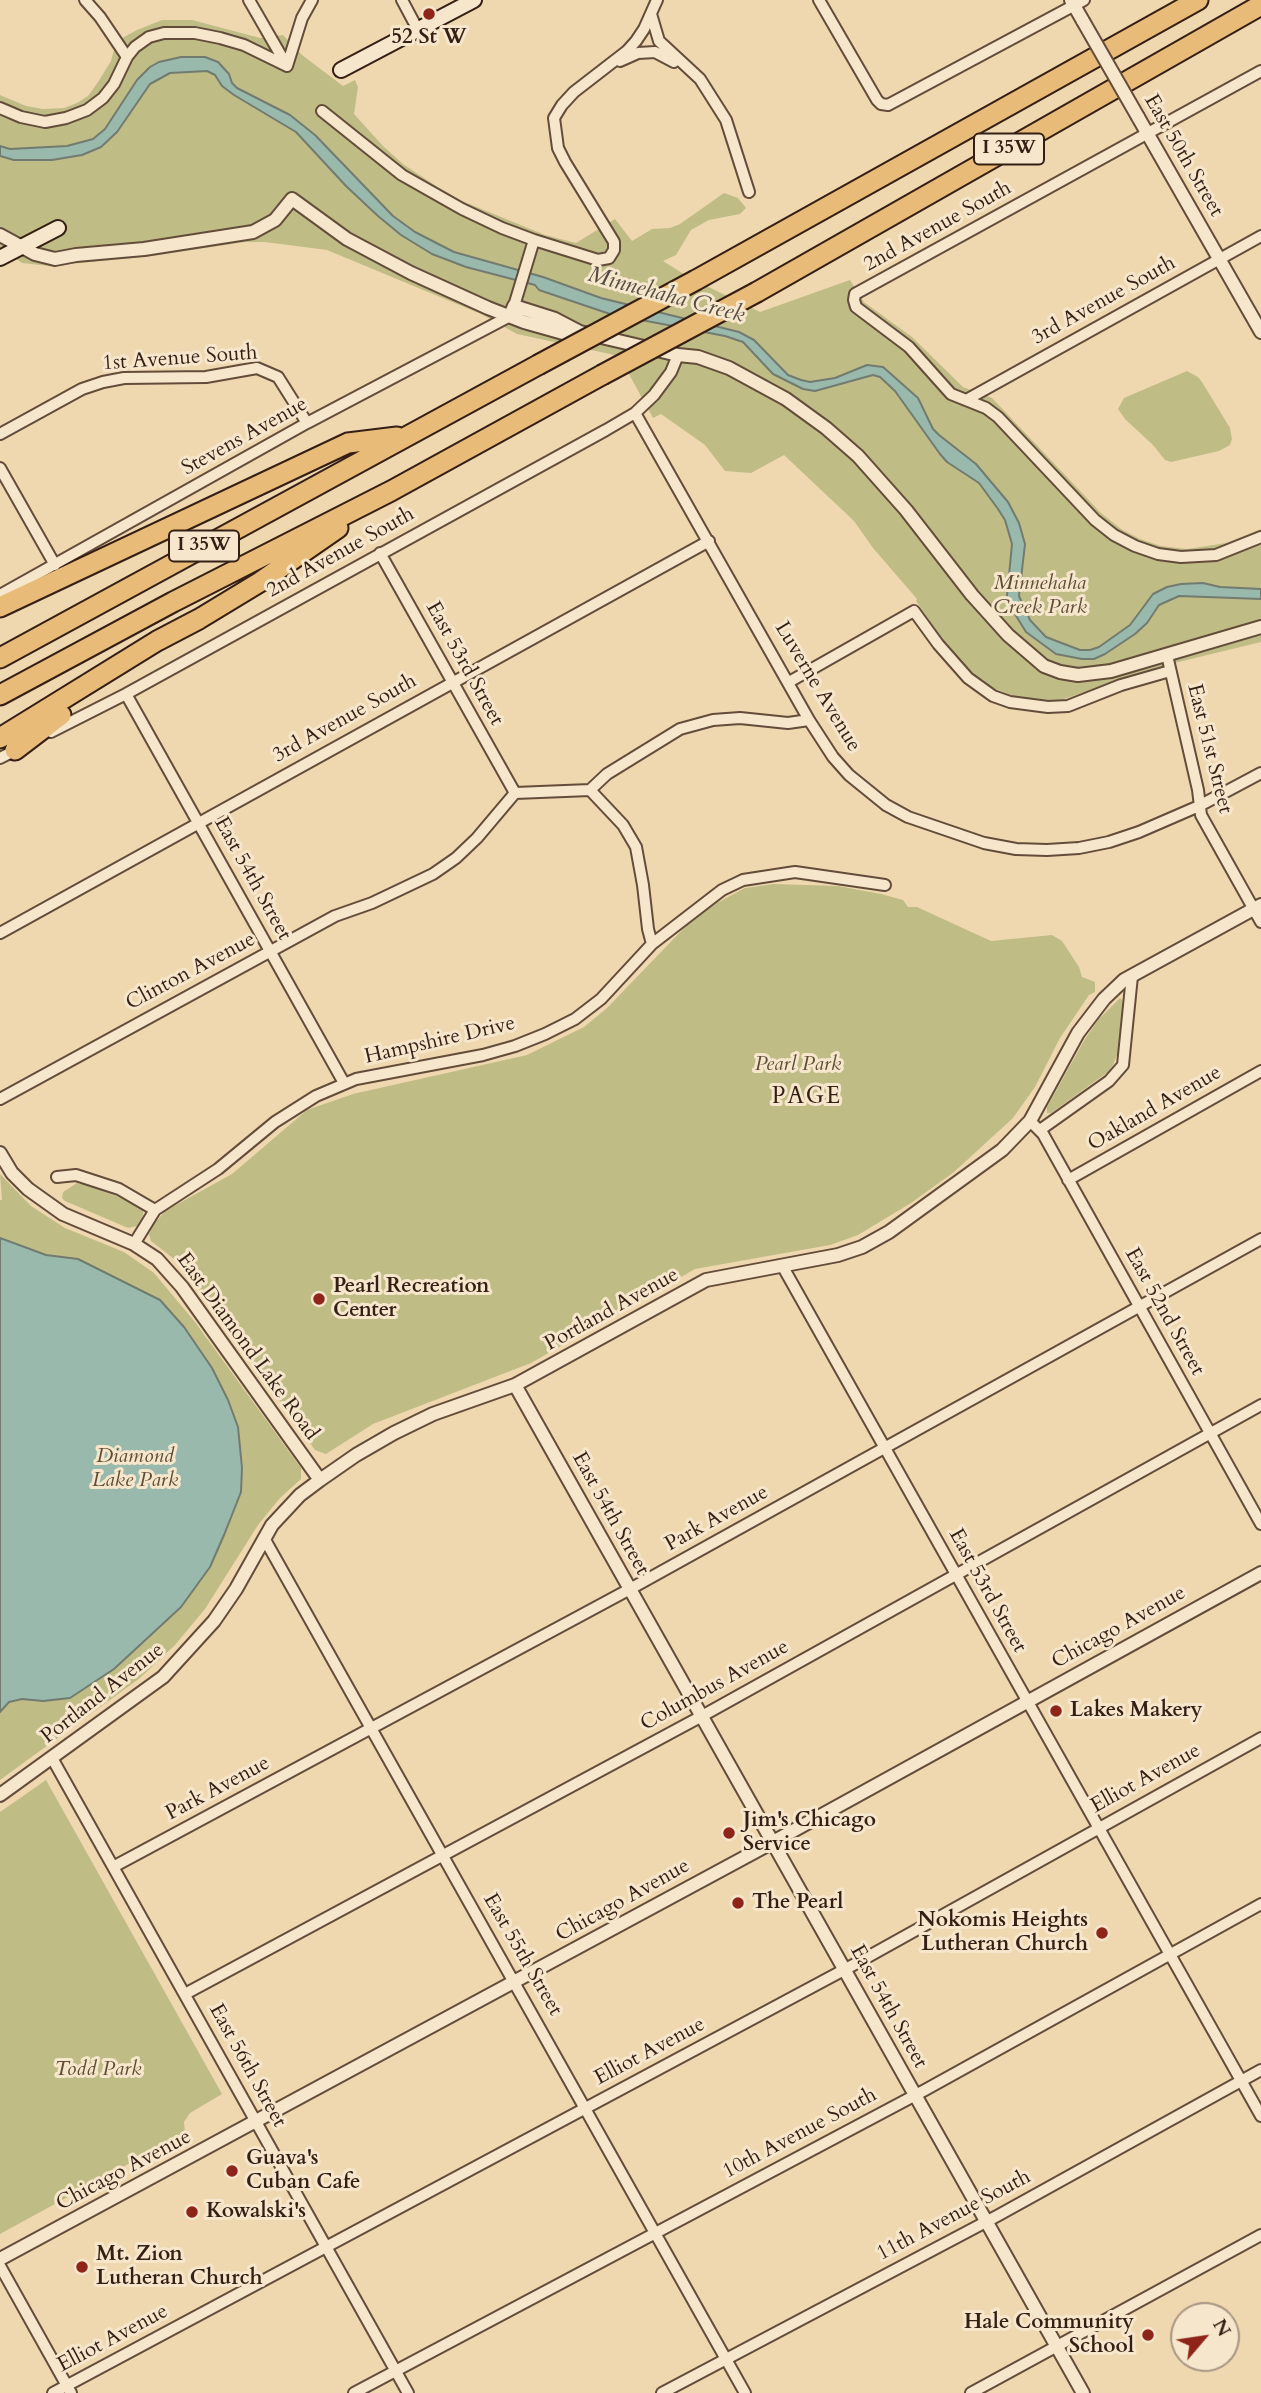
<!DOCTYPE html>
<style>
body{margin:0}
#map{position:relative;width:1261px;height:2393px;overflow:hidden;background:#efd8b0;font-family:Cardo,serif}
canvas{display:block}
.north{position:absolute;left:1170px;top:2302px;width:70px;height:70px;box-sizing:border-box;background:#f5e6cc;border:2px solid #a89682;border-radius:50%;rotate:61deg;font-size:19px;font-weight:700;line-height:28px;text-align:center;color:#351e14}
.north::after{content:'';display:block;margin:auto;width:24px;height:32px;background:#8f2418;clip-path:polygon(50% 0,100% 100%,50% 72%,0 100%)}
</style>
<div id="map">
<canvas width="1261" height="2393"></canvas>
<div class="north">N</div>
</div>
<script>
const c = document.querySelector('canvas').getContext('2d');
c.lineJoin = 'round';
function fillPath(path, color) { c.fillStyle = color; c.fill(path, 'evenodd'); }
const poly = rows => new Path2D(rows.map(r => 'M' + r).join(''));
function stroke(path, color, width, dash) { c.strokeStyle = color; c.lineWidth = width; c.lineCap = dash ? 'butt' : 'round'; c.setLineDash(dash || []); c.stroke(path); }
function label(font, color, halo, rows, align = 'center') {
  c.font = font + ' Cardo,serif'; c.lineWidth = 6; c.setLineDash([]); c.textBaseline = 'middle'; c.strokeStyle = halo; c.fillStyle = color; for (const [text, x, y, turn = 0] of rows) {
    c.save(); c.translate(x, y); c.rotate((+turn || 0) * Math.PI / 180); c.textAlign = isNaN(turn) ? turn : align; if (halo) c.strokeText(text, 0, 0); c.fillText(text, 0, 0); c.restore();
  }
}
fillPath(poly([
 [162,20,192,20,260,38,283,35,302,55,343,86,355,80,358,87,354,114,383,146,403,164,436,186,462,201,545,235,576,243,615,219,632,241,652,229,670,228,680,224,724,193,738,198,746,208,740,214,709,220,691,230,676,255,663,261,690,278,760,312,850,280,864,302,912,337,963,387,992,398,1101,513,1121,529,1140,539,1161,546,1187,549,1226,543,1261,529,1261,642,1158,667,1061,700,1038,701,1014,696,988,686,970,671,946,645,916,601,917,599,873,548,854,521,784,455,751,473,725,471,705,445,661,414,653,418,619,356,517,334,481,314,327,250,265,242,245,242,152,256,50,266,22,263,0,248,0,95,26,106,43,109,64,108,77,103,88,96,98,82,111,61,114,50,124,37,137,30],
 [1187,371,1198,377,1202,382,1230,428,1232,439,1230,445,1219,451,1171,462,1165,460,1153,445,1125,419,1118,409,1124,398],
 [774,884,838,886,881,894,903,900,908,907,917,907,991,941,1052,935,1062,941,1079,967,1082,977,1095,982,1095,992,1089,995,1060,1038,1035,1087,1013,1118,954,1172,911,1203,858,1235,830,1245,695,1269,531,1363,373,1424,326,1454,315,1450,195,1283,174,1259,151,1241,149,1234,154,1224,165,1211,232,1174,307,1110,353,1094,527,1055,584,1027,607,1008,687,925,711,906,745,888],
 [1120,998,1122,1000,1123,1006,1119,1050,1113,1065,1108,1072,1051,1113,1047,1113,1047,1107,1085,1039,1099,1019],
 [0,1174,31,1206,65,1228,124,1252,154,1273,195,1322,301,1468,301,1479,280,1498,258,1525,205,1609,175,1645,140,1678,0,1780,0,1200,2,1200],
 [77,1183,96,1188,138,1205,143,1210,143,1215,137,1226,128,1228,65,1201,62,1198,63,1192],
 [46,1780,222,2094,190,2113,184,2122,185,2133,0,2234,0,1812]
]), '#c0bc86');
const water = poly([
 [181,57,205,57,218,62,229,74,232,83,237,88,290,115,315,135,393,216,415,232,454,252,543,277,601,298,739,332,754,340,788,375,801,380,810,382,835,378,867,365,883,367,918,398,933,429,939,435,976,464,1008,502,1019,523,1025,544,1019,596,1030,620,1046,637,1080,650,1090,650,1099,647,1130,625,1153,594,1167,587,1181,584,1203,583,1220,587,1261,589,1261,599,1179,596,1159,605,1147,623,1135,634,1105,654,1094,659,1082,659,1056,654,1026,632,1010,606,1007,596,1012,544,1005,520,998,509,979,483,947,462,940,454,895,391,880,377,873,375,815,391,803,389,773,374,743,342,725,336,610,314,539,290,535,285,466,267,432,254,401,235,378,216,346,186,296,132,234,95,222,86,215,75,207,71,170,73,150,84,117,132,101,147,82,155,52,160,14,160,0,156,0,146,10,149,67,146,93,139,105,129,137,80,150,67,159,62,181,57],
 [0,1238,46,1255,78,1259,160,1300,184,1327,212,1368,228,1400,238,1427,242,1468,241,1492,224,1535,210,1567,181,1607,114,1669,70,1698,43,1701,22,1699,9,1702,0,1712,0,1238]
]);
fillPath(water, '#9ab9ad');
stroke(water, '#727b70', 2);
const minor = poly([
 [85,0,100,17,127,57],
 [249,0,287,66],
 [402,0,418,30],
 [819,0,877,100,881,104,888,105,1084,0],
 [651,14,659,41,700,79,726,120,749,192],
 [620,61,638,53,655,52,674,62],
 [287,66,302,18,312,0],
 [1261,71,855,294,854,300,856,307,909,347,951,394,986,408,998,417,1095,520,1114,535,1135,546,1158,554,1181,557,1216,555,1261,537],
 [0,108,21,117,45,122,66,118,87,110,103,98,114,84,127,57,135,47,149,37,164,33,195,33,220,38,244,45,287,66],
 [322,111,402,175,462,209,502,228,534,240,598,260,609,258,614,250,614,242,565,162,558,148,554,118,562,105,574,92,627,51,636,41,644,29,657,0],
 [514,306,534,240],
 [966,400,1261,236],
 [635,413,809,720,833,757,849,775,886,805,908,817,984,843,1016,849,1047,850,1079,848,1109,842,1139,832,1199,806,1261,773],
 [0,434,82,389,103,382,124,378,206,377,257,368,278,377,307,423],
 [0,468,55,565],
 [380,553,515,793],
 [0,595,307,423,510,316],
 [1167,655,1198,790,1201,815,1261,922],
 [789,682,914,611,938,644,968,678,993,696,1010,702,1048,707,1068,706,1121,685,1170,671],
 [126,694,344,1083],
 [51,732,126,694,606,430,635,413,654,395,671,372,678,355],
 [0,758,18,749],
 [590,790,623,825,636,847,643,885,648,929,652,944],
 [0,933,709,541],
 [0,1099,335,916,372,903,433,874,456,858,477,838,515,793,590,790,607,774,680,729,713,720,740,718,788,723,809,720],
 [1030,1121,1043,1134,1261,1524],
 [1040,1130,1109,1081,1123,1065,1132,976],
 [57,1177,76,1175,119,1189,155,1210],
 [1068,1180,1261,1071],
 [134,1244,155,1210,218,1169,275,1122,316,1096,356,1079,483,1055,515,1046,545,1034,575,1019,601,999,652,944,722,890,743,880,795,872,885,885],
 [783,1267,1261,2116],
 [264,1538,745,2393],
 [52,1758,408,2393],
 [113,1867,630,1589,1261,1239],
 [185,1994,702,1716,1261,1405],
 [0,2266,71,2393],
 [53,2393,855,1964,1261,1738],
 [354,2393,925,2090,1261,1904],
 [662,2393,997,2216,1261,2070],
 [971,2393,1261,2235]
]);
const tertiary = poly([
 [1071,0,1083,21],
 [1138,117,1261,332],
 [0,235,35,254,55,259,76,255,144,249,253,232,275,220,292,199,347,239,411,273,488,308,524,322,563,333,578,332],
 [510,316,514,306,555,319,580,332,678,355,698,357,729,368,786,399,826,428,858,456,906,510,972,595,1008,635,1044,666,1060,672,1078,675,1111,671,1261,627],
 [0,1153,12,1173,28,1189,63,1214,134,1244,157,1259,182,1287,320,1480],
 [515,1385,1083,2393],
 [0,1795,163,1677,214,1621,236,1589,272,1525,300,1495,320,1480,356,1455,394,1433,433,1414,515,1385,706,1280,838,1255,862,1247,889,1232,1002,1150,1030,1121,1078,1033,1104,999,1124,980,1261,905],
 [0,2259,762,1848,1261,1573]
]);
const secondary = poly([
 [341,70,474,0],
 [0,258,58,228]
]);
const motorway = poly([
 [696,280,1198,0],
 [757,292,1261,5],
 [0,607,348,443,397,437],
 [0,658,538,365],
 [0,695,173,602,391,491,602,375],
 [0,738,157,641,199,619,260,582,338,528],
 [15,750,61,715]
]);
stroke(minor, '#644c3b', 14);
stroke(tertiary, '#644c3b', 16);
stroke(secondary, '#351e14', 18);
stroke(motorway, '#351e14', 23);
stroke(minor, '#f5e6cc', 10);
stroke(tertiary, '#f5e6cc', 12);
stroke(secondary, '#f5e6cc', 14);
stroke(motorway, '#e8bc78', 19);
const tertiaryBridge = poly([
 [1083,21,1138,117]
]);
const motorwayBridge = poly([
 [538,365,696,280],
 [602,375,757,292]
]);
stroke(tertiaryBridge, '#644c3b', 16, []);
stroke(motorwayBridge, '#351e14', 23, []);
stroke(tertiaryBridge, '#f5e6cc', 12);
stroke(motorwayBridge, '#e8bc78', 19);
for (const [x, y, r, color] of [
 [429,14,7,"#8f2418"],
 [319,1299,7,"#8f2418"],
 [1056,1711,7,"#8f2418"],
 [729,1833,7,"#8f2418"],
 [738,1903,7,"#8f2418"],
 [1102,1933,7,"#8f2418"],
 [232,2171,7,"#8f2418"],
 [192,2212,7,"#8f2418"],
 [82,2267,7,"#8f2418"],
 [1148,2335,7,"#8f2418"]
]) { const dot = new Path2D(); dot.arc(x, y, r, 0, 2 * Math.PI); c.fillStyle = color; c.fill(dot); stroke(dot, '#f5e6cc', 2.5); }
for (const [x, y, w] of [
 [1009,149,70],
 [204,546,70]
]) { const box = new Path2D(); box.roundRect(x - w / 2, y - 15.5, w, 31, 5); c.fillStyle = '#f5e6cc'; c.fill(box); stroke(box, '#351e14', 2); }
label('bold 19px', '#351e14', null, [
 ["I 35W",1009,149],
 ["I 35W",204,546]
]);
label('bold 21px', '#351e14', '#f5e6cc', [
 ["52 St W",429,38,"center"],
 ["Pearl Recreation",333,1287],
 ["Center",333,1311],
 ["Lakes Makery",1070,1711],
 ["Jim's Chicago",743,1821],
 ["Service",743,1845],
 ["The Pearl",752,1903],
 ["Nokomis Heights",1088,1921,"right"],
 ["Lutheran Church",1088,1945,"right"],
 ["Guava's",246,2159],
 ["Cuban Cafe",246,2183],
 ["Kowalski's",206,2212],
 ["Mt. Zion",96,2255],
 ["Lutheran Church",96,2279],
 ["Hale Community",1134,2323,"right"],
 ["School",1134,2347,"right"]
], 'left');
label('21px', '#351e14', '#f5e6cc', [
 ["East 50th Street",1183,156,60],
 ["2nd Avenue South",938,227,-29],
 ["3rd Avenue South",1104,301,-29],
 ["1st Avenue South",180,359,-4],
 ["Stevens Avenue",245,437,-29],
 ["2nd Avenue South",341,553,-29],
 ["East 53rd Street",464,664,61],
 ["Luverne Avenue",817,687,59],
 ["3rd Avenue South",345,719,-29],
 ["East 51st Street",1209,749,76],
 ["East 54th Street",252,879,61],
 ["Clinton Avenue",191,972,-28],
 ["Hampshire Drive",440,1041,-13],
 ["Oakland Avenue",1155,1109,-30],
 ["Portland Avenue",612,1310,-29],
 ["East 52nd Street",1164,1312,61],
 ["East Diamond Lake Road",247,1347,54],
 ["East 54th Street",610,1514,61],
 ["Park Avenue",717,1519,-29],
 ["East 53rd Street",987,1591,61],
 ["Chicago Avenue",1119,1628,-29],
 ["Columbus Avenue",715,1686,-29],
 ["Portland Avenue",103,1694,-38],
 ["Elliot Avenue",1146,1779,-29],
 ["Park Avenue",218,1789,-28],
 ["Chicago Avenue",623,1901,-29],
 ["East 55th Street",522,1955,60],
 ["East 54th Street",888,2007,61],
 ["Elliot Avenue",650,2052,-28],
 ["East 56th Street",247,2066,61],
 ["10th Avenue South",800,2134,-28],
 ["Chicago Avenue",124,2171,-28],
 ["11th Avenue South",954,2216,-28],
 ["Elliot Avenue",113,2339,-28]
]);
label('italic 21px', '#5f4d36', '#f5e6cc', [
 ["Minnehaha",1040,584],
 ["Creek Park",1040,608],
 ["Pearl Park",798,1065],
 ["Diamond",135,1457],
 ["Lake Park",135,1481],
 ["Todd Park",98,2070]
]);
label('italic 23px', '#534c42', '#f5e6cc', [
 ["Minnehaha Creek",666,296,15]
]);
c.letterSpacing = '2px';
label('23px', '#351e14', '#f5e6cc', [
 ["PAGE",807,1098]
]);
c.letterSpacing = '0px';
</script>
